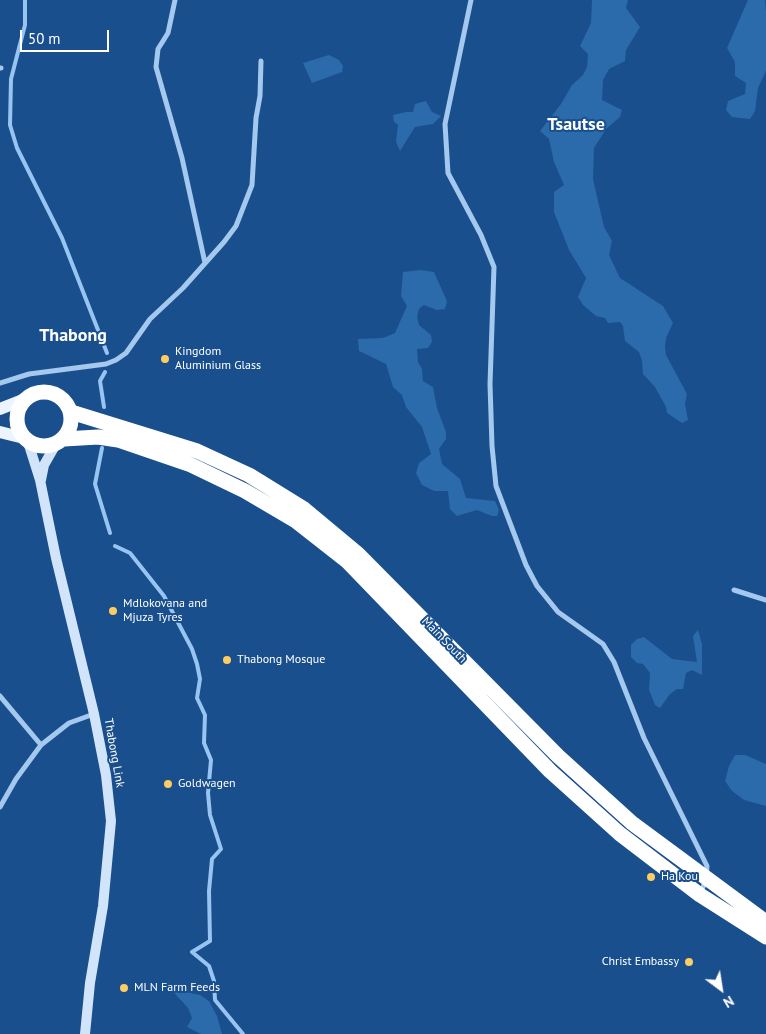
<!DOCTYPE html>
<style>
body{margin:0}
#map{position:relative;width:766px;height:1034px;overflow:hidden;background:#194f8d;font-family:"PT Sans",sans-serif}
canvas{display:block}
.north{position:absolute;left:696px;top:964px;width:50px;height:50px;-webkit-text-stroke:4px #194f8d;paint-order:stroke;rotate:149deg;font-size:14px;font-weight:700;line-height:20px;text-align:center;color:#fff}
.north::after{content:'';display:block;margin:auto;width:18px;height:22px;background:#fff;clip-path:polygon(50% 0,100% 100%,50% 72%,0 100%)}
.scale{position:absolute;left:20px;top:30px;width:89px;height:22px;box-sizing:border-box;border:2px solid #fff;border-top:0;padding-left:6px;font-size:15px;line-height:18px;white-space:nowrap;color:#fff;-webkit-text-stroke:4px #194f8d;paint-order:stroke}
</style>
<div id="map">
<canvas width="766" height="1034"></canvas>
<div class="north">N</div>
<div class="scale">50 m</div>
</div>
<script>
const c = document.querySelector('canvas').getContext('2d');
c.lineJoin = 'round';
function fillPath(path, color) { c.fillStyle = color; c.fill(path, 'evenodd'); }
const poly = rows => new Path2D(rows.map(r => 'M' + r).join(''));
function stroke(path, color, width, dash) { c.strokeStyle = color; c.lineWidth = width; c.lineCap = dash ? 'butt' : 'round'; c.setLineDash(dash || []); c.stroke(path); }
function label(font, color, halo, rows, align = 'center') {
  c.font = font + ' "PT Sans",sans-serif'; c.lineWidth = 4; c.setLineDash([]); c.textBaseline = 'middle'; c.strokeStyle = halo; c.fillStyle = color; for (const [text, x, y, turn = 0] of rows) {
    c.save(); c.translate(x, y); c.rotate((+turn || 0) * Math.PI / 180); c.textAlign = isNaN(turn) ? turn : align; if (halo) c.strokeText(text, 0, 0); c.fillText(text, 0, 0); c.restore();
  }
}
fillPath(poly([
 [592,0,628,0,626,8,640,27,626,50,625,61,609,69,603,80,602,100,622,110,620,117,606,129,594,148,593,179,604,227,612,241,609,255,620,278,663,306,673,323,666,338,665,347,666,355,687,394,685,404,688,420,682,423,667,413,666,407,655,387,643,374,642,361,639,352,625,341,623,326,620,322,608,323,605,318,596,316,583,305,578,297,586,278,569,250,554,212,554,192,564,185,554,162,549,139,540,131,561,104,572,85,583,75,587,67,588,54,580,46,591,23],
 [748,0,765,0,766,12,766,71,758,88,755,111,750,119,732,117,726,110,728,101,745,94,746,83,735,76,735,62,727,48],
 [329,55,339,60,343,66,342,72,312,83,303,63],
 [426,101,432,112,441,116,433,124,415,127,400,151,396,142,398,125,394,122,393,115,406,112,413,112,415,104],
 [420,270,434,272,447,301,445,309,437,310,424,305,419,309,417,317,419,325,431,335,432,342,428,348,417,349,418,362,422,369,423,381,433,387,437,408,446,432,446,439,439,449,442,464,460,479,466,498,495,501,499,510,497,516,492,516,477,510,457,516,450,509,448,491,434,491,422,485,416,473,419,463,431,454,422,427,406,407,402,395,393,387,386,364,359,351,358,339,383,338,395,333,407,306,401,296,403,272],
 [698,630,702,644,702,675,692,670,686,673,683,689,677,689,670,694,660,708,655,705,649,690,650,673,643,664,637,663,631,657,631,645,637,639,644,637,672,659,697,662,693,636],
 [735,755,745,755,766,764,766,806,744,800,732,791,725,781,729,766],
 [169,982,172,987,181,991,200,995,209,1001,217,1016,222,1034,201,1034,187,1027,192,1018,188,1008,166,984]
]), '#2b6aab');
stroke(poly([
 [25,0,25,25,11,79,10,125,17,148,62,238,107,353],
 [104,407,100,381,105,372],
 [102,448,95,484,110,533],
 [115,546,130,553,164,596,192,649,197,664,200,679,197,698,205,715,204,743,211,760,208,793,210,815,221,849,212,859,209,891,210,941,192,952,209,966,214,981,215,1000,243,1034]
]), '#97c4f1', 4);
stroke(poly([
 [175,0,168,33,158,49,156,67,182,158,205,263],
 [471,0,445,124,448,173,481,235,494,267,490,384,492,446,496,486,526,565,537,586,558,612,603,644,614,662,644,738,707,866,706,880,700,894],
 [0,68,1,68],
 [0,383,29,374,106,364,116,360,126,353,150,319,183,288,224,242,236,226,252,185,256,118,260,96,261,61],
 [734,590,766,600],
 [0,696,41,745],
 [0,807,16,779,41,745,69,723,94,714]
]), '#a4c8ee', 5);
stroke(poly([
 [28,442,40,480,56,558,94,714,106,775,111,821,103,906,90,983,85,1034],
 [41,480,44,465,56,444]
]), '#d1e4fa', 10);
stroke(poly([
 [0,409,25,399],
 [0,432,24,438]
]), '#ebf4ff', 12);
stroke(poly([
 '17 419a27 27 0 1 1 54 0a27 27 0 1 1-54 0Z',
 [71,412,197,451,249,475,304,509,358,554,558,756,632,823,766,922],
 [64,439,98,437,118,440,191,465,245,491,296,521,347,561,550,771,620,834,700,895,766,937]
]), '#fff', 15);
for (const [x, y, r, color] of [
 [165,359,5,"#ffcc61"],
 [113,611,5,"#ffcc61"],
 [227,660,5,"#ffcc61"],
 [168,784,5,"#ffcc61"],
 [651,877,5,"#ffcc61"],
 [689,962,5,"#ffcc61"],
 [124,988,5,"#ffcc61"]
]) { const dot = new Path2D(); dot.arc(x, y, r, 0, 2 * Math.PI); c.fillStyle = color; c.fill(dot); stroke(dot, '#194f8d', 2); }
label('12px', '#fff', '#194f8d', [
 ["Kingdom",175,352],
 ["Aluminium Glass",175,366],
 ["Mdlokovana and",123,604],
 ["Mjuza Tyres",123,618],
 ["Thabong Mosque",237,660],
 ["Goldwagen",178,784],
 ["Ha Kou",661,877],
 ["Christ Embassy",679,962,"right"],
 ["MLN Farm Feeds",134,988]
], 'left');
label('12px', '#fff', '#194f8d', [
 ["Main South",444,640,46],
 ["Thabong Link",114,753,80]
]);
label('bold 18px', '#fff', '#194f8d', [
 ["Tsautse",576,125],
 ["Thabong",73,336]
]);
</script>
